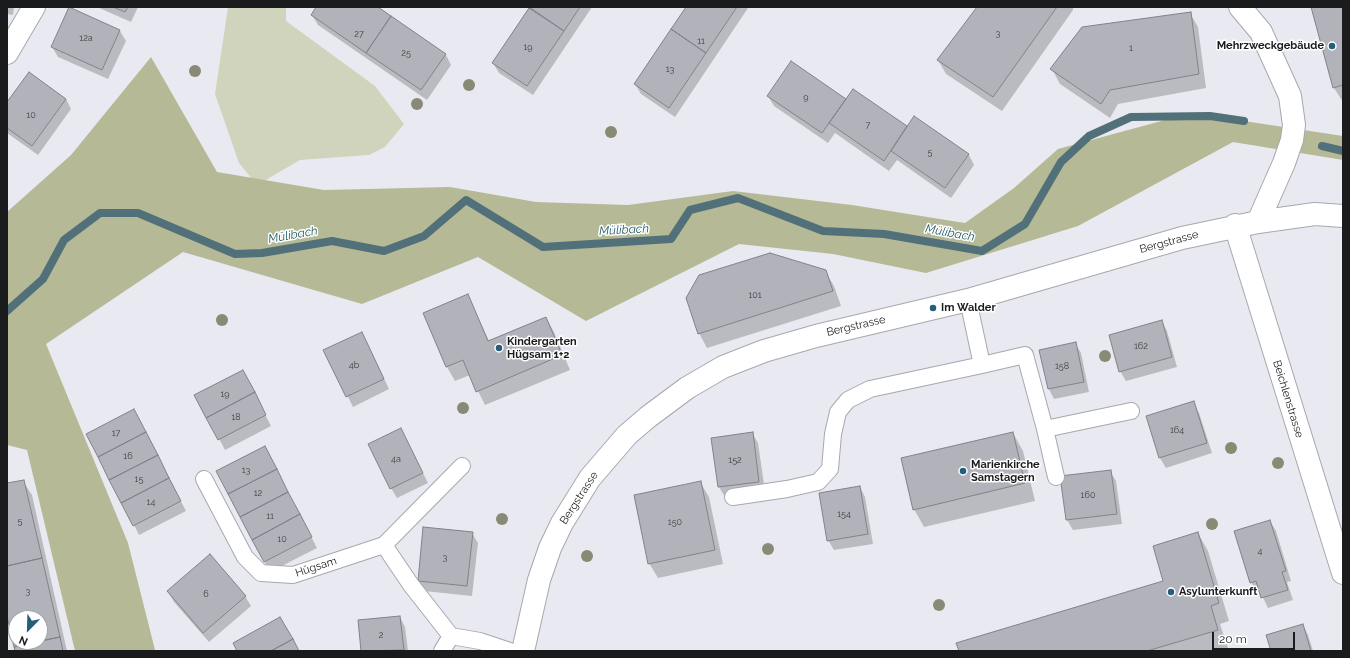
<!DOCTYPE html>
<meta charset="utf-8">
<style>
body{margin:0}
#map{position:relative;width:1350px;height:658px;overflow:hidden;background:#e9eaf1;font-family:Raleway,sans-serif}
canvas{display:block}
.frame{position:absolute;inset:0;border:8px solid #1a1b1d;pointer-events:none}
.north{position:absolute;left:8px;top:610px;width:40px;height:40px;box-sizing:border-box;background:#fff;border:1px solid #a3a4a5;border-radius:50%;rotate:203deg;font-size:11px;font-weight:700;line-height:16px;text-align:center;color:#1a1b1d}
.north::after{content:'';display:block;margin:auto;width:14px;height:18px;background:#265d78;clip-path:polygon(50% 0,100% 100%,50% 72%,0 100%)}
.scale{position:absolute;left:1212px;top:632px;width:83px;height:18px;box-sizing:border-box;border:2px solid #1a1b1d;border-top:0;padding-left:5px;font-size:12px;line-height:14px;white-space:nowrap;color:#1a1b1d;-webkit-text-stroke:3px #fff;paint-order:stroke}
</style>
<div id="map">
<canvas width="1350" height="658"></canvas>
<div class="frame"></div>
<div class="north">N</div>
<div class="scale">20 m</div>
</div>
<script>
const c = document.querySelector('canvas').getContext('2d');
c.lineJoin = 'round';
function fillPath(path, color) { c.fillStyle = color; c.fill(path, 'evenodd'); }
const poly = rows => new Path2D(rows.map(r => 'M' + r).join(''));
function stroke(path, color, width, dash) { c.strokeStyle = color; c.lineWidth = width; c.lineCap = dash ? 'butt' : 'round'; c.setLineDash(dash || []); c.stroke(path); }
function label(font, color, halo, rows, align = 'center') {
  c.font = font + ' Raleway,sans-serif'; c.lineWidth = 3; c.setLineDash([]); c.textBaseline = 'middle'; c.strokeStyle = halo; c.fillStyle = color; for (const [text, x, y, turn = 0] of rows) {
    c.save(); c.translate(x, y); c.rotate((+turn || 0) * Math.PI / 180); c.textAlign = isNaN(turn) ? turn : align; if (halo) c.strokeText(text, 0, 0); c.fillText(text, 0, 0); c.restore();
  }
}
fillPath(poly([
 [228,7,286,7,286,21,375,86,404,124,385,147,369,155,300,160,257,185,239,163,215,94]
]), '#d1d4bc');
fillPath(poly([
 [151,57,217,172,324,190,450,187,536,202,628,205,733,191,852,205,965,223,1014,188,1058,149,1191,113,1343,136,1343,160,1233,142,1078,226,926,273,833,254,739,244,586,321,478,257,362,304,183,252,46,344,128,543,155,650,75,651,27,450,7,445,7,212,71,155]
]), '#b5b995');
fillPath(poly([
 [7,7,14,7,13,15,7,14],
 [97,7,138,7,131,22],
 [317,7,376,7,446,55,451,65,427,100,318,25,312,15],
 [531,7,592,7,533,95,499,73,493,63],
 [687,7,747,7,748,8,675,117,641,94,635,84],
 [979,7,1073,7,1073,10,1002,111,946,74,938,60],
 [1312,7,1343,7,1343,102,1334,88],
 [1190,13,1198,27,1206,88,1118,104,1110,118,1060,84,1052,69],
 [120,31,126,41,108,79,58,57,52,47],
 [853,90,908,128,915,118,969,155,974,165,951,198,897,160,889,171,835,133,828,143,774,106,768,96,846,101],
 [66,99,71,109,38,155,7,133,7,103],
 [825,271,834,286,841,306,707,348,699,333],
 [468,295,489,341,546,318,554,332,570,370,485,405,470,375,455,381,447,367,424,314],
 [1162,321,1167,331,1177,367,1126,381,1120,371],
 [367,343,389,389,353,407,325,350],
 [1075,343,1081,353,1089,392,1054,399,1049,389,1040,351],
 [248,381,271,426,225,450,196,395],
 [1193,403,1199,413,1212,453,1166,468,1160,458,1147,417],
 [139,420,186,511,139,535,134,525],
 [752,433,758,443,765,491,725,497,719,487],
 [1013,433,1023,451,1035,501,924,527,914,509],
 [406,439,428,483,397,498,391,488],
 [270,457,317,548,270,572,218,471],
 [1110,471,1116,481,1122,524,1073,530,1067,520,1061,477],
 [23,481,32,495,67,651,16,651,7,612,7,484],
 [16,618,40,618,40,642,16,642],
 [700,482,709,497,723,564,658,578,649,563],
 [860,487,865,497,873,544,834,550,828,540],
 [1270,521,1276,531,1291,581,1287,582,1293,600,1268,608,1260,591,1257,592,1251,582],
 [472,533,478,543,472,596,424,591,419,581],
 [1198,533,1208,551,1229,621,1220,624,1228,648,1217,651,960,651,1164,582],
 [168,592,245,596,251,606,209,642,174,602],
 [400,617,405,627,408,651,362,651,359,621],
 [1303,625,1308,635,1313,651,1272,651]
]), '#0003');
stroke(poly([
 [1322,146,1343,151],
 [7,311,43,279,64,240,100,213,138,213,235,254,262,253,332,241,384,251,424,236,466,200,543,247,671,239,690,210,738,198,823,231,884,234,982,251,1025,224,1061,162,1089,136,1131,117,1210,116,1244,121]
]), '#527079', 8);
const building = poly([
 [69,7,120,30,102,70,51,47,69,7],
 [113,7,128,7,125,12,113,7],
 [316,7,378,7,391,16,366,53,311,15,316,7],
 [529,7,580,7,564,31,529,7],
 [686,7,737,7,706,53,671,29,686,7],
 [977,7,1057,7,993,97,937,60,977,7],
 [1311,7,1343,7,1343,85,1333,88,1311,7],
 [529,8,564,31,527,86,492,63,529,8],
 [1191,12,1199,74,1110,90,1101,104,1050,69,1082,27,1191,12],
 [391,16,446,54,421,90,366,53,391,16],
 [671,29,706,53,669,108,634,84,671,29],
 [791,61,846,99,822,133,767,96,791,61],
 [29,72,66,99,32,146,7,128,7,102,29,72],
 [853,89,907,126,884,161,829,123,853,89],
 [914,116,969,154,945,188,891,151,914,116],
 [770,253,826,270,833,291,698,334,686,298,699,275,770,253],
 [468,294,488,341,546,317,562,355,476,392,463,360,446,367,423,313,468,294],
 [1162,320,1172,357,1119,372,1109,335,1162,320],
 [362,332,384,379,346,397,323,350,362,332],
 [1076,342,1084,382,1048,389,1039,350,1076,342],
 [243,370,255,392,206,418,194,395,243,370],
 [255,392,266,415,218,440,206,418,255,392],
 [1194,401,1207,443,1159,458,1146,416,1194,401],
 [134,409,146,432,98,457,86,434,134,409],
 [401,428,423,473,390,489,368,444,401,428],
 [146,432,158,455,109,480,98,457,146,432],
 [753,432,759,482,718,487,711,438,753,432],
 [1013,432,1025,483,913,510,901,458,1013,432],
 [265,446,277,469,228,494,216,471,265,446],
 [158,455,169,478,121,503,109,480,158,455],
 [277,469,288,492,240,517,228,494,277,469],
 [1111,470,1117,514,1066,520,1060,476,1111,470],
 [169,478,181,501,133,526,121,503,169,478],
 [24,480,42,558,7,566,7,483,24,480],
 [701,481,715,550,648,564,634,495,701,481],
 [860,486,868,534,827,541,819,493,860,486],
 [288,492,300,514,252,540,240,517,288,492],
 [300,514,312,537,264,562,252,540,300,514],
 [1270,520,1286,571,1282,572,1288,590,1261,598,1256,581,1250,583,1234,531,1270,520],
 [423,527,473,532,467,586,418,581,423,527],
 [1198,532,1219,603,1211,606,1218,630,1147,651,959,651,956,643,1163,581,1153,546,1198,532],
 [210,554,246,596,203,633,167,591,210,554],
 [42,558,60,637,40,641,40,618,16,618,16,642,37,642,14,647,7,616,7,566,42,558],
 [400,616,404,650,361,651,358,620,400,616],
 [280,617,293,639,271,651,237,651,233,643,280,617],
 [1303,624,1311,651,1271,651,1266,635,1303,624],
 [60,637,63,651,15,651,14,647,60,637],
 [293,639,299,651,271,651,293,639]
]);
fillPath(building, '#b1b2ba');
stroke(building, '#818289', 1);
const lane = poly([
 [968,300,982,365,1025,355,1045,429,1056,477],
 [1045,429,1131,411],
 [204,479,245,557,261,573,293,575,384,545,411,585,451,636,480,641,510,651],
 [733,497,787,489,818,482,830,469,833,434,838,412,848,400,870,389,982,365],
 [384,545,462,466],
 [442,651,451,636]
]);
const street = poly([
 [7,53,34,7]
]);
const secondary = poly([
 [1240,7,1261,32,1290,96,1294,125,1292,140,1284,163,1258,222],
 [1235,225,1343,573],
 [523,651,539,580,550,548,562,523,590,478,627,435,648,417,687,388,723,367,764,351,816,336,968,300,1182,238,1258,222,1315,214,1343,216]
]);
stroke(lane, '#a7a8af', 18);
stroke(street, '#a7a8af', 24);
stroke(secondary, '#a7a8af', 24);
stroke(lane, '#fff', 16);
stroke(street, '#fff', 22);
stroke(secondary, '#fff', 22);
c.fillStyle = '#898a75';
for (const [x, y] of [
 [195,71],
 [469,85],
 [417,104],
 [611,132],
 [222,320],
 [1105,356],
 [463,408],
 [1231,448],
 [1278,463],
 [502,519],
 [1212,524],
 [768,549],
 [587,556],
 [939,605]
]) { c.beginPath(); c.arc(x, y, 6, 0, 2 * Math.PI); c.fill(); }
for (const [x, y, r, color] of [
 [1332,46,4,"#265d78"],
 [933,308,4,"#265d78"],
 [499,348,4,"#265d78"],
 [963,471,4,"#265d78"],
 [1171,592,4,"#265d78"]
]) { const dot = new Path2D(); dot.arc(x, y, r, 0, 2 * Math.PI); c.fillStyle = color; c.fill(dot); stroke(dot, '#fff', 1.5); }
label('9px', '#404144', null, [
 ["3",998,33],
 ["27",359,34],
 ["12a",86,38],
 ["11",701,41],
 ["19",528,47],
 ["1",1131,48],
 ["25",406,53],
 ["13",670,69],
 ["9",806,97],
 ["10",31,115],
 ["7",868,125],
 ["5",930,152],
 ["101",755,295],
 ["162",1141,346],
 ["4b",354,365],
 ["158",1062,366],
 ["19",225,394],
 ["18",236,417],
 ["164",1177,430],
 ["17",116,433],
 ["16",128,456],
 ["4a",396,459],
 ["152",735,460],
 ["13",246,470],
 ["15",139,479],
 ["12",258,493],
 ["160",1088,495],
 ["14",151,502],
 ["154",844,514],
 ["11",270,516],
 ["5",20,521],
 ["150",675,522],
 ["10",282,539],
 ["4",1260,551],
 ["3",445,557],
 ["3",28,591],
 ["6",206,594],
 ["2",381,635]
]);
label('bold 11px', '#1a1b1d', '#fff', [
 ["Mehrzweckgebäude",1324,46,"right"],
 ["Im Walder",941,308],
 ["Kindergarten",507,342],
 ["Hügsam 1+2",507,355],
 ["Marienkirche",971,465],
 ["Samstagern",971,478],
 ["Asylunterkunft",1179,592]
], 'left');
label('11px', '#1a1b1d', '#fff', [
 ["Bergstrasse",1169,242,-15],
 ["Bergstrasse",856,326,-13],
 ["Beichlenstrasse",1288,399,73],
 ["Bergstrasse",579,498,-57],
 ["Hügsam",316,567,-18]
]);
label('italic 12px', '#1f5867', '#fff', [
 ["Mülibach",624,230,-3],
 ["Mülibach",950,233,10],
 ["Mülibach",293,235,-10]
]);
</script>
